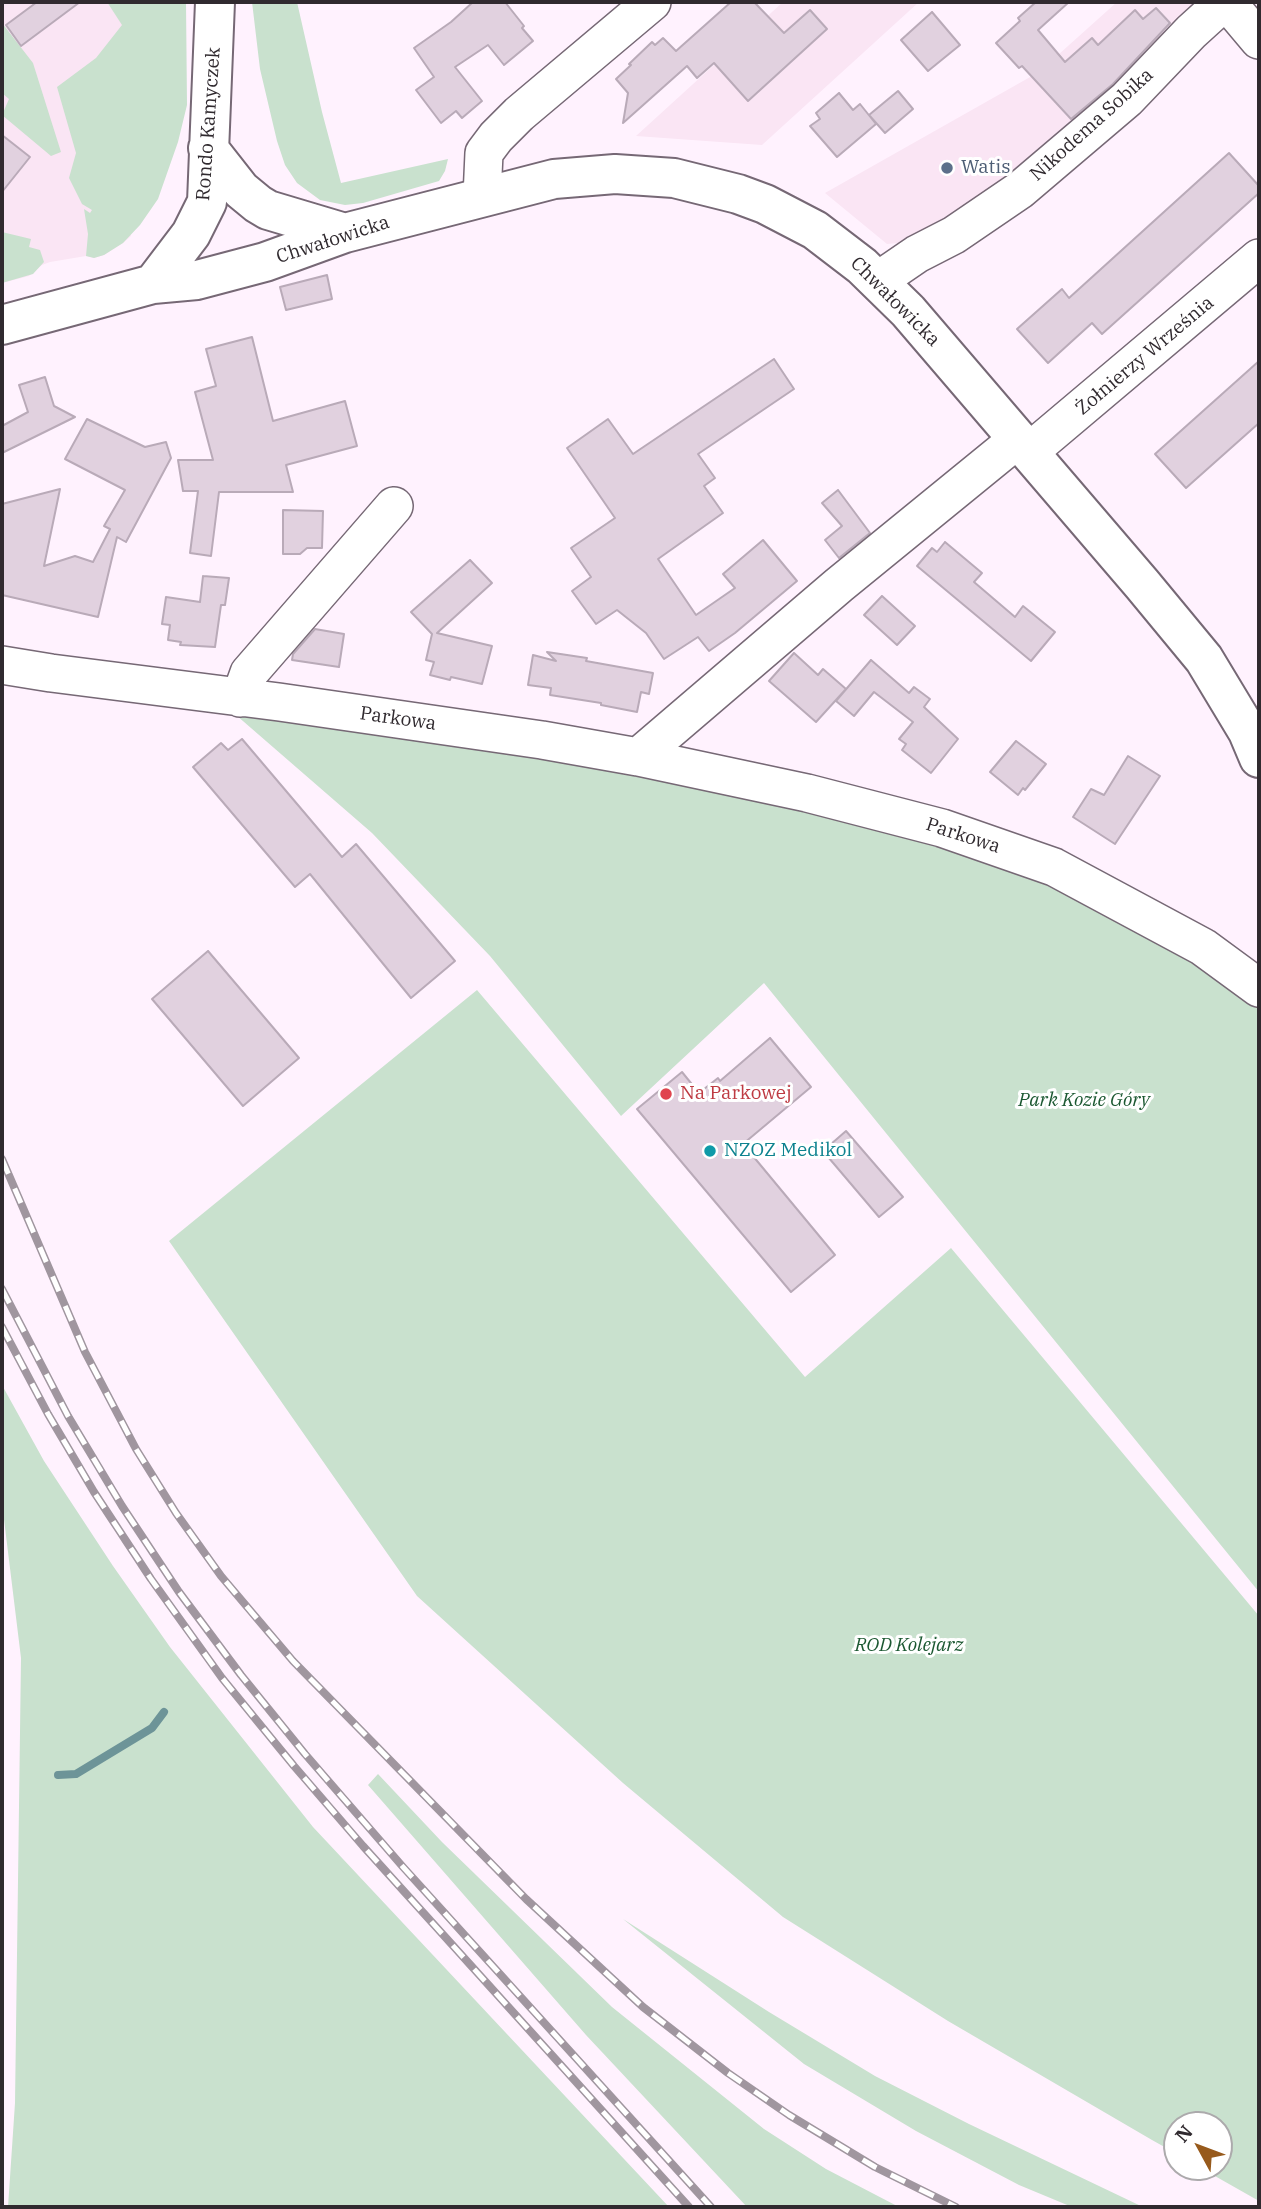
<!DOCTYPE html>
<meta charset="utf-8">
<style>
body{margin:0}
#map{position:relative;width:1261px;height:2209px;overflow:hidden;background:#fff2fe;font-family:"IBM Plex Serif",serif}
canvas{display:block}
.frame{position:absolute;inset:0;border:4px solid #302a2f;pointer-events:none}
.north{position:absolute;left:1163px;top:2111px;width:70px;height:70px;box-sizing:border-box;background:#fff;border:2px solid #acaaac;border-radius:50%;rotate:311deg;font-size:19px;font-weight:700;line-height:28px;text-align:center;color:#302a2f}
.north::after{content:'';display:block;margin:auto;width:24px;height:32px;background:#975a1c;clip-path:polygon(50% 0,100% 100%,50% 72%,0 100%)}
</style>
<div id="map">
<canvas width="1261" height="2209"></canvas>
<div class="frame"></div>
<div class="north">N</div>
</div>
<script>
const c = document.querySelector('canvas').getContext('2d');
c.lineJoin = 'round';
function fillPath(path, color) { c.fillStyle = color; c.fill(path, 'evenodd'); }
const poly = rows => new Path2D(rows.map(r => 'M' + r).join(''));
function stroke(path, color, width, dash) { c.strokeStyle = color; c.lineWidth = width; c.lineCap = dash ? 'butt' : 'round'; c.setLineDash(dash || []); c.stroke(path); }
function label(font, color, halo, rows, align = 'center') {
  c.font = font + ' "IBM Plex Serif",serif'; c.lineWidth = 6; c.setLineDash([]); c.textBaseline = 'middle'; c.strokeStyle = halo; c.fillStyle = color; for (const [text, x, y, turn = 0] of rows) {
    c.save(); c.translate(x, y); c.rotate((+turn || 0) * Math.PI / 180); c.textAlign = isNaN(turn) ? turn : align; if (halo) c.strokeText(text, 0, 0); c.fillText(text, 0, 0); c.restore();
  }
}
fillPath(poly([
 [2,2,107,2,122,24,131,236,123,243,104,255,94,258,86,256,50,262,42,265,29,276,2,283],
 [783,2,919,2,762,145,636,136],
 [1117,2,1197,2,1205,9,1005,191,919,241,887,244,825,193,1039,72]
]), '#fae5f4');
fillPath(poly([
 [107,2,186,2,187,105,178,142,158,199,140,225,123,243,104,255,94,258,86,256,88,234,84,209,90,213,92,210,82,204,69,178,76,153,57,87,96,58,122,25],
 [252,2,297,2,322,112,341,183,448,159,445,171,439,181,363,203,345,205,320,200,297,183,285,165,277,141,260,69],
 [2,23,33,63,61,152,51,156,2,115,9,99,2,93],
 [2,232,31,239,29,247,40,250,44,262,33,274,2,283],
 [247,704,533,758,594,765,804,801,1060,881,1259,1001,1259,1592,764,983,621,1116,490,956,372,833,236,715],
 [477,990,805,1377,951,1248,1259,1616,1259,2201,1199,2167,1219,2167,1219,2125,1177,2125,1177,2154,1152,2140,948,2021,783,1917,623,1783,417,1596,169,1241],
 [2,1385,44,1461,113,1566,170,1647,313,1827,669,2207,8,2207,15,2103,21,1658,2,1503],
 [378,1774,442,1842,612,2007,764,2129,826,2169,899,2207,747,2207,586,2035,368,1785],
 [623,1919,769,2012,875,2076,969,2124,1143,2207,1072,2207,1019,2185,916,2131,804,2064]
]), '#c9e1ce');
stroke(poly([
 [58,1775,76,1774,152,1728,164,1712]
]), '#6d9498', 8);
const building = poly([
 [37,2,80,2,21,46,6,25,37,2],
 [473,2,505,2,524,26,522,28,533,41,504,65,488,45,455,67,482,101,462,118,456,111,441,123,416,90,434,77,414,48,451,22,473,2],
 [731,2,754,2,784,33,810,10,827,29,748,101,714,63,697,78,687,66,623,123,628,93,616,79,631,65,629,64,652,42,655,45,663,38,676,51,731,2],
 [1036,2,1069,2,1038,30,1065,62,1092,38,1098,45,1135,10,1143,19,1156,8,1170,23,1113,84,1071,119,1022,66,1019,68,996,43,1020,21,1018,18,1036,2],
 [932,12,960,45,928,71,901,40,932,12],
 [898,91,913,109,885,133,869,115,898,91],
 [839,93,853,110,860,104,876,124,837,157,810,126,820,119,816,113,839,93],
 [2,135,30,157,2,192,2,135],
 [1229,153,1259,186,1259,193,1102,334,1092,323,1048,363,1017,329,1062,289,1069,298,1229,153],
 [327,275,332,299,286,310,280,287,327,275],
 [252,337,273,421,345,401,357,446,286,465,293,492,219,492,211,556,190,553,198,491,183,491,178,460,213,460,195,392,216,386,206,349,252,337],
 [774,359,794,389,698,454,715,478,704,486,723,513,658,559,696,615,735,588,723,574,763,540,797,581,735,633,709,651,698,637,664,659,646,633,617,610,596,624,572,591,591,577,571,548,615,518,567,448,608,419,633,454,774,359],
 [1259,361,1259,423,1186,488,1155,454,1259,361],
 [45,377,54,406,75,417,2,453,2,426,28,412,19,385,45,377],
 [87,419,145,447,166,442,171,458,126,542,117,537,98,617,2,595,2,504,60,489,44,566,75,556,93,562,110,529,104,526,125,490,65,459,87,419],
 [838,490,870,533,839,558,825,540,842,526,822,503,838,490],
 [283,510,323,511,322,548,307,548,300,554,283,554,283,510],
 [945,542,982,573,974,582,1015,617,1023,606,1055,632,1031,661,917,566,932,548,937,552,945,542],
 [470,560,492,583,437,633,492,646,482,684,451,677,450,680,430,675,434,662,426,660,432,634,411,612,470,560],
 [203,576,229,578,225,605,221,605,215,647,180,645,181,642,168,640,170,625,162,624,166,597,200,602,203,576],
 [882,596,915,626,897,645,864,615,882,596],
 [315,629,344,634,339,667,292,660,293,654,315,629],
 [547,652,587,658,586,661,653,673,649,694,641,692,637,712,601,705,601,703,550,695,551,688,528,685,533,655,556,661,547,652],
 [794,653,818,675,823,669,846,689,816,722,769,681,794,653],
 [871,660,909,693,914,687,930,699,924,707,958,739,931,773,902,750,906,744,899,739,913,722,874,692,854,716,836,701,871,660],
 [242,739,342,857,356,844,455,961,411,998,310,874,295,887,193,767,221,743,228,750,242,739],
 [1016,741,1046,764,1025,790,1023,788,1018,795,990,772,1016,741],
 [1128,756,1160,776,1115,844,1073,817,1091,789,1104,795,1128,756],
 [208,951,299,1058,243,1106,152,999,208,951],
 [770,1038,811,1087,743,1144,835,1255,791,1292,637,1109,682,1072,699,1093,718,1078,720,1081,770,1038],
 [846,1131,903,1197,879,1217,823,1151,846,1131]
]);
fillPath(building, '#e1d1df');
stroke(building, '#b9aab8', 2);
const minor = poly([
 [1227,2,1259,40],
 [482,197,484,153,496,137,519,114,652,2],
 [879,280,917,254,954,235,1020,190,1127,99,1191,32,1224,2],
 [1029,452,1259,258],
 [2,665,51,673,279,702,542,740,638,757,807,793,942,828,1054,867,1203,947,1259,988],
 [240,698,249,673,394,506],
 [638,757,839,585,1018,439]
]);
const major = poly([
 [208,148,241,190,258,204,268,210,345,233],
 [153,284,191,234,207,202,215,2],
 [2,325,153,284,197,280,265,262,345,233,554,179,615,174,674,178,738,194,765,204,815,230,862,266,908,311,1142,584,1204,659,1248,732,1259,758]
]);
stroke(minor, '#766875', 40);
stroke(major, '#766875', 42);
stroke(minor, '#fff', 37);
stroke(major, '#fff', 38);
const rail = poly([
 [2,1159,85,1352,136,1449,176,1513,221,1576,293,1661,526,1899,643,2007,728,2073,789,2115,875,2167,956,2207],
 [2,1289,68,1416,122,1506,179,1592,241,1675,305,1754,403,1867,711,2207],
 [2,1327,48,1414,94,1492,151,1579,222,1678,294,1766,363,1846,689,2207]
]);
stroke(rail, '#a0969f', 8);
stroke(rail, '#fff', 5, [16]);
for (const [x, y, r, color] of [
 [947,168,7,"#5c6f8a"],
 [666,1094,7,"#e0444e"],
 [710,1151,7,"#0f9aa8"]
]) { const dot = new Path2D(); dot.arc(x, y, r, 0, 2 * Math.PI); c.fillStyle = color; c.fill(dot); stroke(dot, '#fff', 2.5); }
label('19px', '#302a2f', '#fff', [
 ["Rondo Kamyczek",209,124,-86],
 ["Nikodema Sobika",1092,125,-42],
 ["Chwałowicka",333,240,-18],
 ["Chwałowicka",895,302,45],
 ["Żołnierzy Września",1145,356,-40],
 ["Parkowa",398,719,8],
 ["Parkowa",963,836,18]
]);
label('19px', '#4e5e75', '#fff', [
 ["Watis",961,168]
], 'left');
label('19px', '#be3a42', '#fff', [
 ["Na Parkowej",680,1094]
], 'left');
label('italic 19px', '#1b5831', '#fff', [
 ["Park Kozie Góry",1084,1101],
 ["ROD Kolejarz",909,1646]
]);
label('19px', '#0d838f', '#fff', [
 ["NZOZ Medikol",724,1151]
], 'left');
</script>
